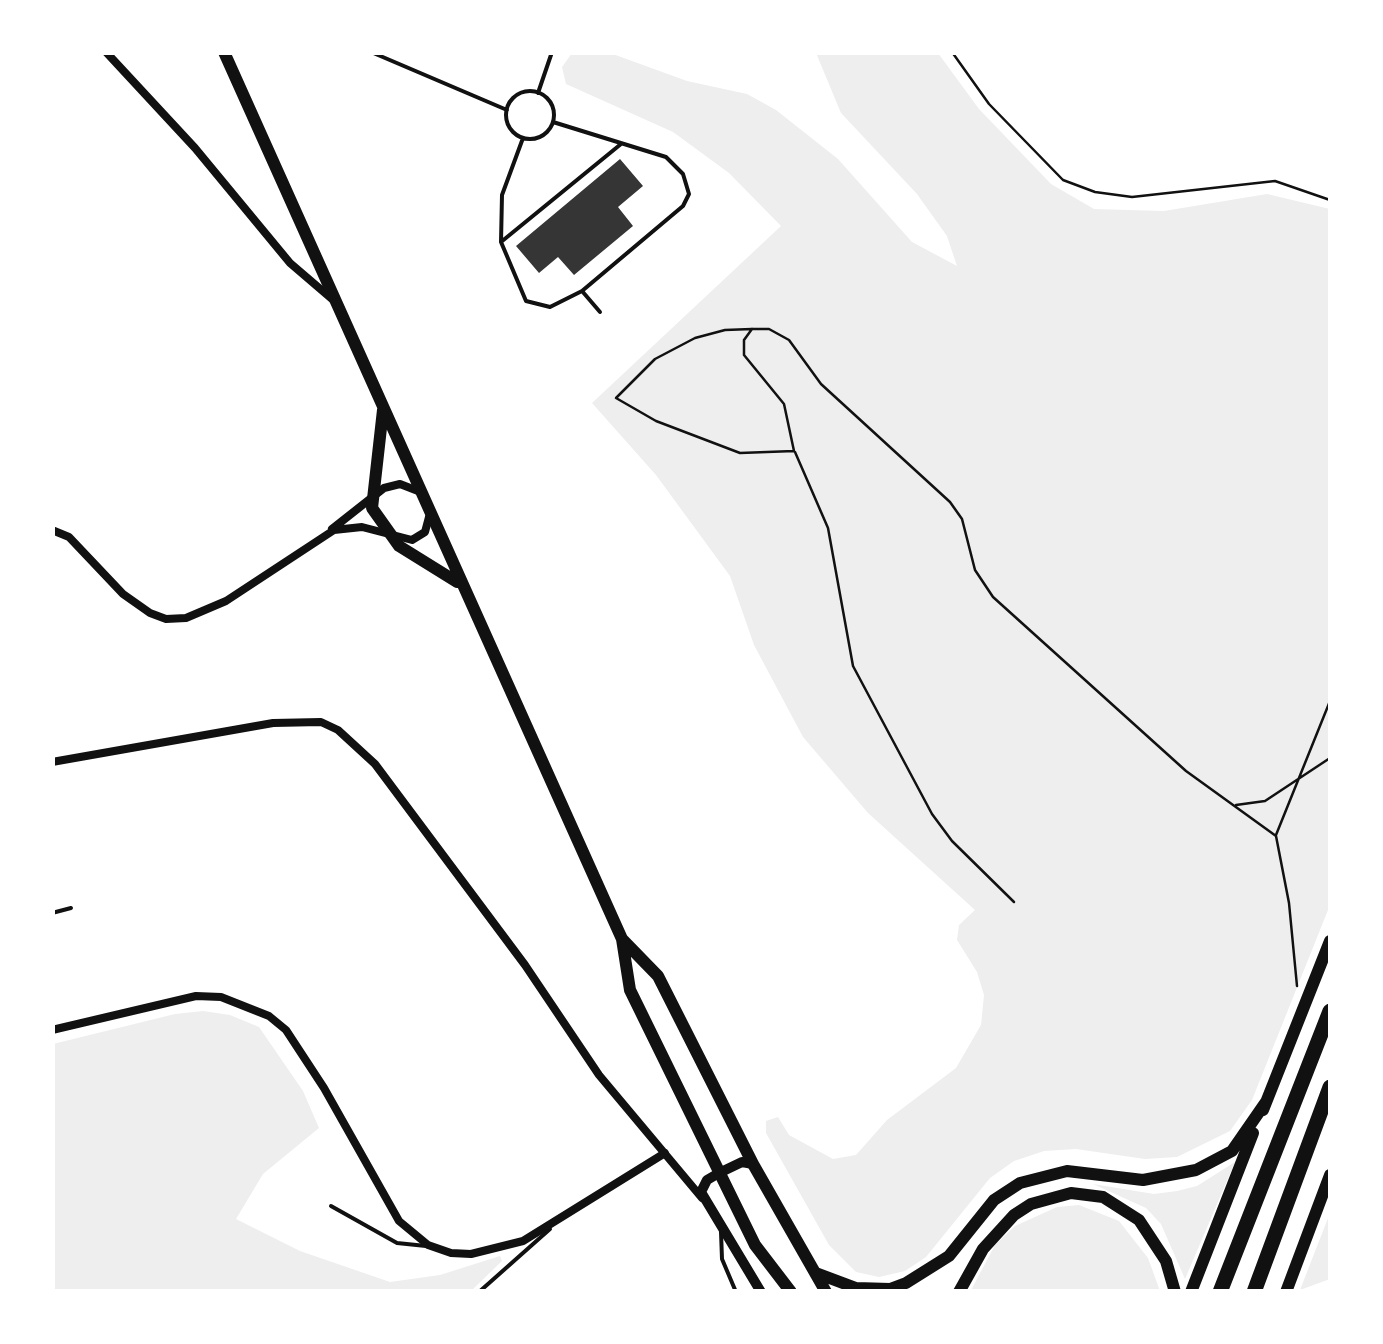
<!DOCTYPE html>
<style>
body{margin:0}
#map{position:relative;width:1383px;height:1344px;overflow:hidden;background:#fff;font-family:"Archivo Narrow",sans-serif}
canvas{display:block}
.frame{position:absolute;inset:0;border:55px solid #fff;pointer-events:none}
</style>
<div id="map">
<canvas width="1383" height="1344"></canvas>
<div class="frame"></div>
</div>
<script>
const c = document.querySelector('canvas').getContext('2d');
c.lineJoin = 'round';
function fillPath(path, color) { c.fillStyle = color; c.fill(path, 'evenodd'); }
const poly = rows => new Path2D(rows.map(r => 'M' + r).join(''));
function stroke(path, color, width, dash) { c.strokeStyle = color; c.lineWidth = width; c.lineCap = dash ? 'butt' : 'round'; c.setLineDash(dash || []); c.stroke(path); }
fillPath(poly([
 [572,53,610,53,687,81,747,94,776,110,838,159,912,242,957,266,947,236,917,194,841,113,816,53,938,53,979,109,1051,184,1094,209,1164,211,1267,194,1330,209,1330,905,1252,1100,1230,1131,1177,1157,1145,1159,1076,1149,1044,1151,1014,1161,990,1178,926,1257,905,1271,879,1277,856,1272,829,1245,766,1133,766,1121,778,1117,789,1135,833,1159,856,1155,887,1120,956,1068,981,1025,984,995,977,972,957,940,959,925,975,910,868,813,803,737,754,645,730,576,656,475,592,403,781,226,729,173,673,132,566,84,562,67],
 [203,1011,230,1015,259,1027,303,1091,319,1128,263,1174,236,1219,300,1251,390,1282,440,1275,500,1256,502,1261,471,1291,53,1291,53,1044,175,1014],
 [1235,1162,1185,1279,1161,1224,1146,1208,1093,1184,1154,1194,1177,1191,1197,1186],
 [1079,1205,1119,1221,1148,1258,1160,1291,970,1292,995,1245,1015,1226,1057,1207],
 [1330,1213,1330,1279,1300,1290]
]), '#eee');
fillPath(poly([
 [620,159,643,186,618,207,633,226,574,275,558,257,539,273,516,246]
]), '#353535');
stroke(poly([
 [952,52,989,104,1063,180,1095,192,1132,197,1275,181,1330,200],
 [752,329,744,340,744,355,784,404,794,451,740,453,656,421,616,398,655,359,695,338,725,330,752,329,769,329,789,340,821,384,950,502,962,519,975,570,993,597,1186,771,1276,836,1289,903,1297,986],
 [795,452,828,528,853,666,932,814,952,841,1014,902],
 [1236,805,1265,801,1330,758],
 [1276,835,1330,701]
]), '#111', 2.5);
stroke(poly([
 [349,52,359,52],
 [371,52,507,110],
 '506 115a24 24 0 1 1 48 0a24 24 0 1 1-48 0Z',
 [538,93,552,52],
 [523,138,502,195,501,242,526,301,550,307,582,291,683,206,689,194,683,174,666,157,553,122],
 [501,242,621,144],
 [582,291,600,312],
 [52,913,71,908],
 [331,1206,397,1243,426,1246],
 [721,1232,722,1259,736,1292],
 [479,1292,550,1229]
]), '#111', 4);
stroke(poly([
 [106,52,195,148,290,263,332,299],
 [332,529,384,488,400,484,418,491],
 [52,530,69,537,123,594,150,613,166,619,186,618,226,601,334,530,362,527,412,540,425,532,429,517],
 [52,762,273,723,321,722,338,730,375,764,525,965,599,1075,702,1198],
 [52,1030,196,996,221,997,269,1016,286,1030,324,1088,399,1221,428,1245,451,1253,471,1254,523,1241,665,1153]
]), '#111', 8);
stroke(poly([
 [753,1164,742,1162,719,1173,707,1180,701,1192,761,1292]
]), '#111', 10);
stroke(poly([
 [224,52,622,939,658,976,753,1164,826,1292],
 [383,410,372,508,399,546,457,582],
 [622,939,630,990,755,1245,791,1292],
 [1263,1110,1330,941],
 [816,1273,856,1288,890,1289,906,1283,949,1256,994,1200,1020,1183,1067,1171,1143,1180,1196,1170,1232,1151,1266,1102],
 [959,1292,983,1249,1014,1215,1031,1204,1071,1193,1103,1197,1139,1220,1166,1261,1175,1292],
 [1191,1292,1253,1133],
 [1286,1292,1330,1175]
]), '#111', 12);
stroke(poly([
 [1220,1292,1330,1011],
 [1254,1292,1330,1087]
]), '#111', 15);
</script>
